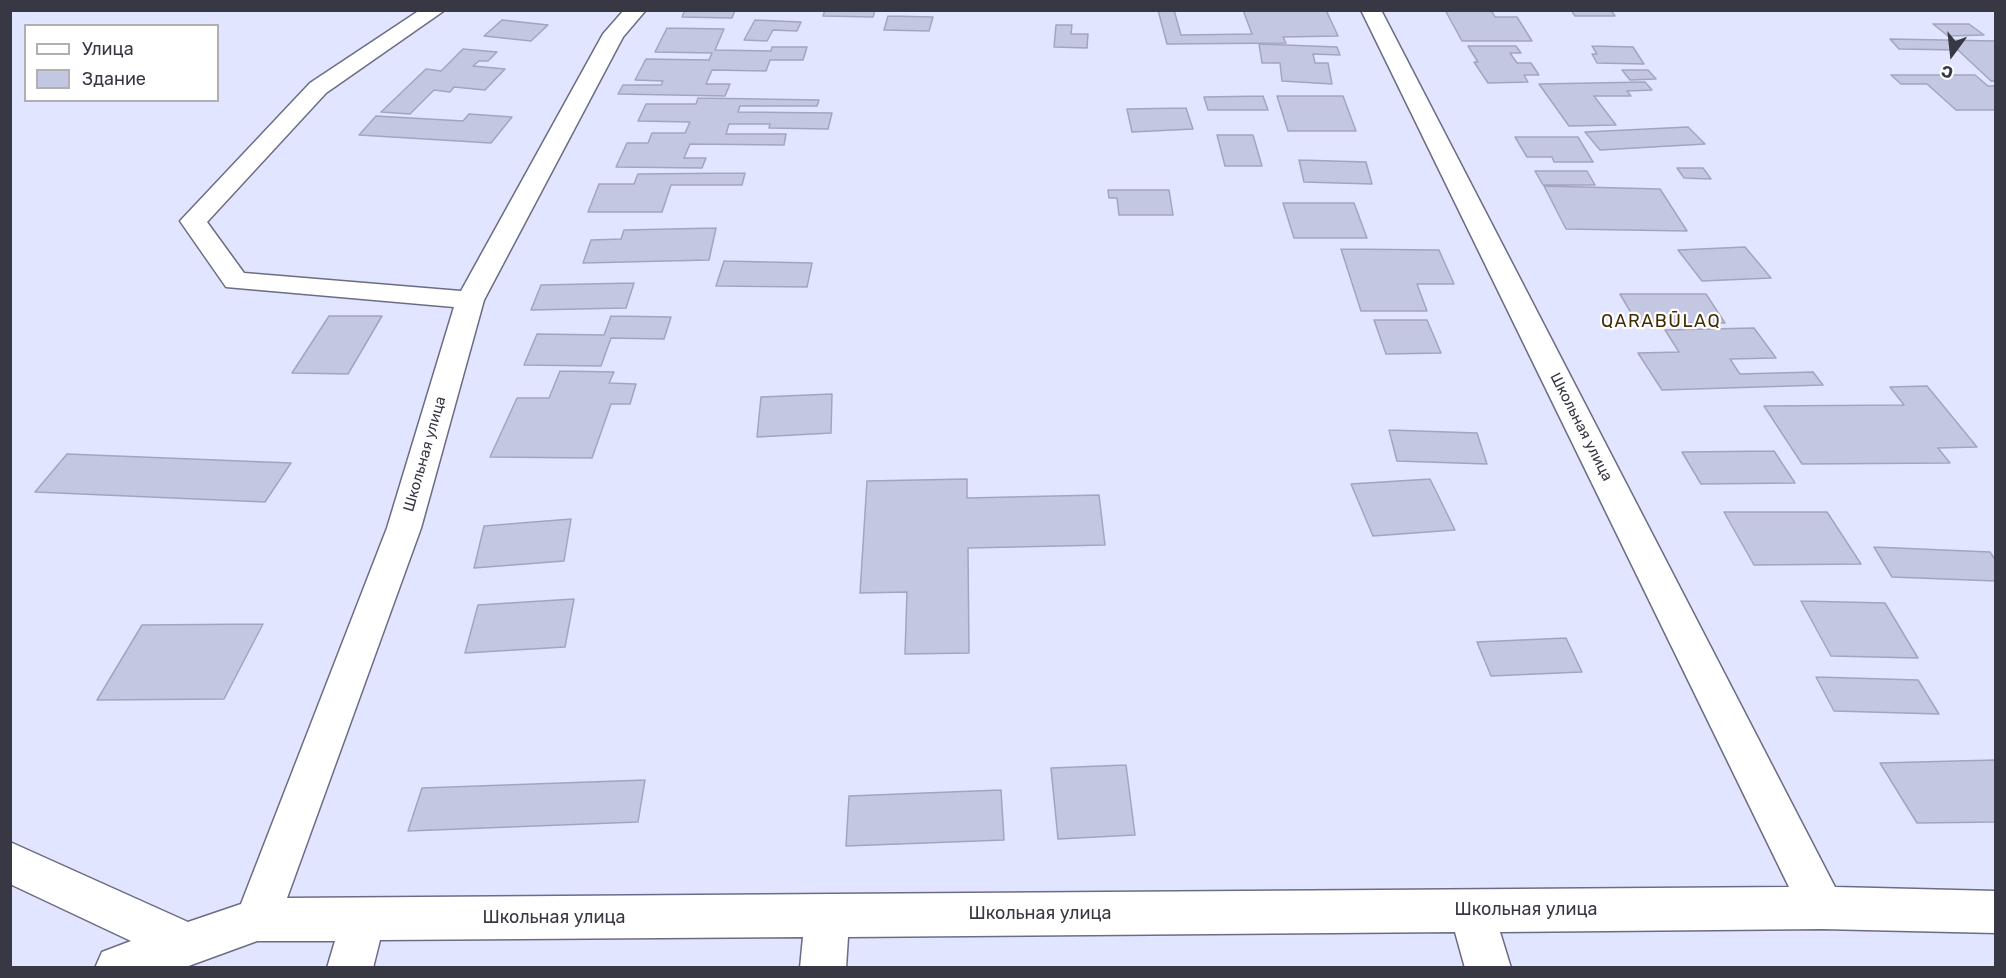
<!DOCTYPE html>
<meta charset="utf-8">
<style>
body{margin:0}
#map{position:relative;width:2006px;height:978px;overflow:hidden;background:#e1e5ff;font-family:Rubik,sans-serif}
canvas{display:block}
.frame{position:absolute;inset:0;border:12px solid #373843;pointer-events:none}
.legend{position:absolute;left:24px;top:24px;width:195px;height:78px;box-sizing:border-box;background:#fff;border:2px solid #afafb4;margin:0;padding:8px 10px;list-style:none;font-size:18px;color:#373843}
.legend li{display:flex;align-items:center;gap:12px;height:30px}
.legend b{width:30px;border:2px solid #afafb4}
.north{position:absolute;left:1922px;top:24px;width:60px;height:60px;-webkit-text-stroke:4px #fff;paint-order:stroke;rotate:195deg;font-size:16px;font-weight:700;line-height:24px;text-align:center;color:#373843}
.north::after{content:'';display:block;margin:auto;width:21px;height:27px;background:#373843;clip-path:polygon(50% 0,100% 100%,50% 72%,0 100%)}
</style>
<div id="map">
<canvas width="2006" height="978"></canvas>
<div class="frame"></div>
<ul class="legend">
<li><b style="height:8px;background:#fff"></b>Улица</li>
<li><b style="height:16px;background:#c4c7e1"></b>Здание</li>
</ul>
<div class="north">С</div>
</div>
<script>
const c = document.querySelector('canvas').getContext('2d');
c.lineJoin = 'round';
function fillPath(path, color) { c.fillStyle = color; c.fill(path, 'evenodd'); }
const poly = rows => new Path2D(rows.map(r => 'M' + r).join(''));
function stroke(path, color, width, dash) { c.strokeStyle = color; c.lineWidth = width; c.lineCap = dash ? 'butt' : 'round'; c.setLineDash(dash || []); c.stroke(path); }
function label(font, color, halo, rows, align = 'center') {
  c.font = font + ' Rubik,sans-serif'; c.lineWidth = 4.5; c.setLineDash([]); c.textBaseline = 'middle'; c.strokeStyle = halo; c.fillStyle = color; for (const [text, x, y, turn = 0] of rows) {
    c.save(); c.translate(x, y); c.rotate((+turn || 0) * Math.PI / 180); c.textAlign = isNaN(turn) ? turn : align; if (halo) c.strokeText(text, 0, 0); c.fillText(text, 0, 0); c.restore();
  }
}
const building = poly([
 [685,10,735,10,732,18,682,17,685,10],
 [825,10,875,10,873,17,823,16,825,10],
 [1158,10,1174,10,1181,35,1252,34,1243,10,1326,10,1338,36,1283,37,1286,43,1167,44,1158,10],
 [1445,10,1491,10,1495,17,1517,17,1532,41,1462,41,1445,10],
 [1571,10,1611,10,1615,16,1575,16,1571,10],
 [888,16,933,17,929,31,884,30,888,16],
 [502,20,548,25,531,41,484,36,502,20],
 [755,20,801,22,797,31,773,30,767,41,744,40,755,20],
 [1933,24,1969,24,1984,35,1948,36,1933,24],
 [1056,25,1072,25,1071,34,1088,34,1087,48,1054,47,1056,25],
 [667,28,724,29,715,50,771,51,772,47,807,47,803,60,770,60,766,71,712,70,706,84,730,84,725,96,618,94,623,85,661,85,663,81,635,80,646,59,709,60,712,53,655,52,667,28],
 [1890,39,1996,41,1996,81,1991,81,1958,50,1899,49,1890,39],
 [1259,44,1337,47,1340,55,1313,54,1315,63,1328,63,1332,84,1282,81,1280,63,1262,63,1259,44],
 [1468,46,1516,46,1521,53,1510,53,1517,63,1531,63,1539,75,1524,75,1528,82,1488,83,1474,62,1478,62,1468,46],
 [1592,46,1633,47,1644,64,1597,63,1592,54,1597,54,1592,46],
 [463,49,497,52,488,61,479,61,473,66,505,69,485,90,454,87,450,92,434,90,410,114,381,112,426,69,441,71,463,49],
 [1622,70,1648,70,1656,79,1630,80,1622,70],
 [1891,75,1975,75,1988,86,1996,86,1996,110,1956,110,1927,84,1901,84,1891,75],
 [1645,82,1652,90,1627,91,1631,96,1594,96,1616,125,1569,126,1539,84,1645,82],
 [1263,96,1268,110,1208,110,1204,97,1263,96],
 [1277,96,1343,96,1356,131,1288,131,1277,96],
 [698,98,819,100,817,106,740,106,738,112,832,113,828,129,769,128,770,124,729,124,726,134,786,134,784,145,690,144,684,158,706,158,702,168,616,167,627,143,648,143,652,133,685,133,690,122,638,121,646,104,696,104,698,98],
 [1186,108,1193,129,1132,132,1127,109,1186,108],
 [469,114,512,117,491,143,359,135,376,116,463,121,469,114],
 [1688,127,1705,144,1600,150,1585,132,1688,127],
 [1217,135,1253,135,1262,166,1225,166,1217,135],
 [1515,137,1578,137,1593,162,1554,162,1552,157,1527,157,1515,137],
 [1299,160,1366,162,1372,184,1304,182,1299,160],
 [1677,168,1703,168,1711,179,1684,178,1677,168],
 [1535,171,1587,171,1595,185,1543,185,1535,171],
 [745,173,742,185,671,185,662,212,588,212,599,184,634,184,638,174,745,173],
 [1544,186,1660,189,1687,231,1566,229,1544,186],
 [1108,190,1169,190,1173,215,1119,215,1117,198,1109,198,1108,190],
 [1283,203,1354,203,1367,238,1294,238,1283,203],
 [716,228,709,260,583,263,591,240,621,239,624,230,716,228],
 [1745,247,1771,278,1702,281,1678,250,1745,247],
 [1341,249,1439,250,1454,284,1417,284,1427,311,1361,311,1341,249],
 [724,261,812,263,807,287,716,286,724,261],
 [634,283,626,308,531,310,541,285,634,283],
 [1620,294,1706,294,1725,323,1637,323,1620,294],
 [329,316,382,316,348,374,292,373,329,316],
 [611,316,671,317,664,339,611,338,601,366,524,365,537,334,604,335,611,316],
 [1374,320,1427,320,1441,353,1386,354,1374,320],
 [1754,328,1776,358,1730,359,1740,374,1813,372,1823,385,1662,390,1638,353,1679,352,1665,330,1754,328],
 [560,371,614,372,609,383,636,384,630,404,611,404,592,458,490,457,517,398,549,398,560,371],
 [1927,386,1977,447,1938,448,1950,463,1802,464,1764,406,1904,405,1890,387,1927,386],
 [832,394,831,433,757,437,761,397,832,394],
 [1389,430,1477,433,1487,464,1397,461,1389,430],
 [1774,451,1795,483,1701,484,1682,452,1774,451],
 [67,454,291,463,265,502,35,492,67,454],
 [967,479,967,498,1099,495,1105,545,968,548,969,653,905,654,907,592,860,593,867,481,967,479],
 [1430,479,1455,530,1373,536,1351,484,1430,479],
 [1724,512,1827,512,1861,564,1754,565,1724,512],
 [571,519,564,561,474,568,484,526,571,519],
 [1874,547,1990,552,1996,561,1996,581,1892,577,1874,547],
 [574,599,565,647,465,653,478,605,574,599],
 [1801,601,1885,603,1918,658,1831,656,1801,601],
 [263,624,224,699,97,700,142,625,263,624],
 [1566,638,1582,672,1491,676,1477,642,1566,638],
 [1816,677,1918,680,1939,714,1834,711,1816,677],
 [1996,760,1996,822,1917,823,1880,763,1996,760],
 [1126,765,1135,835,1058,839,1051,768,1126,765],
 [645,780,638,822,408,831,422,788,645,780],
 [1001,790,1004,840,846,846,849,796,1001,790]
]);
fillPath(building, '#c4c7e1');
stroke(building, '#a2a5be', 1.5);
const minor = poly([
 [420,10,445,10,326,93,207,222,244,273,461,291,603,34,624,10,646,10,623,37,484,300,421,528,287,898,1789,887,1361,10,1381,10,1835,887,1996,891,1996,933,1822,929,1500,932,1511,968,1465,968,1455,932,848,937,846,968,800,968,803,937,380,940,373,968,327,968,335,941,257,941,183,968,95,968,102,952,131,941,10,884,10,842,188,922,241,904,387,528,454,307,226,287,180,221,310,83,420,10]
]);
stroke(minor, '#6b6d84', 3);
fillPath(minor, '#fff');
label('15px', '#373843', '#fff', [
 ["Школьная улица",1581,427,63],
 ["Школьная улица",425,454,-74]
]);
c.letterSpacing = '1.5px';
label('18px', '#422c06', '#fff', [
 ["QARABŪLAQ",1661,322]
]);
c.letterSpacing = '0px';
label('18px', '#373843', '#fff', [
 ["Школьная улица",1526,910],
 ["Школьная улица",1040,914],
 ["Школьная улица",554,918]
]);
</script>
